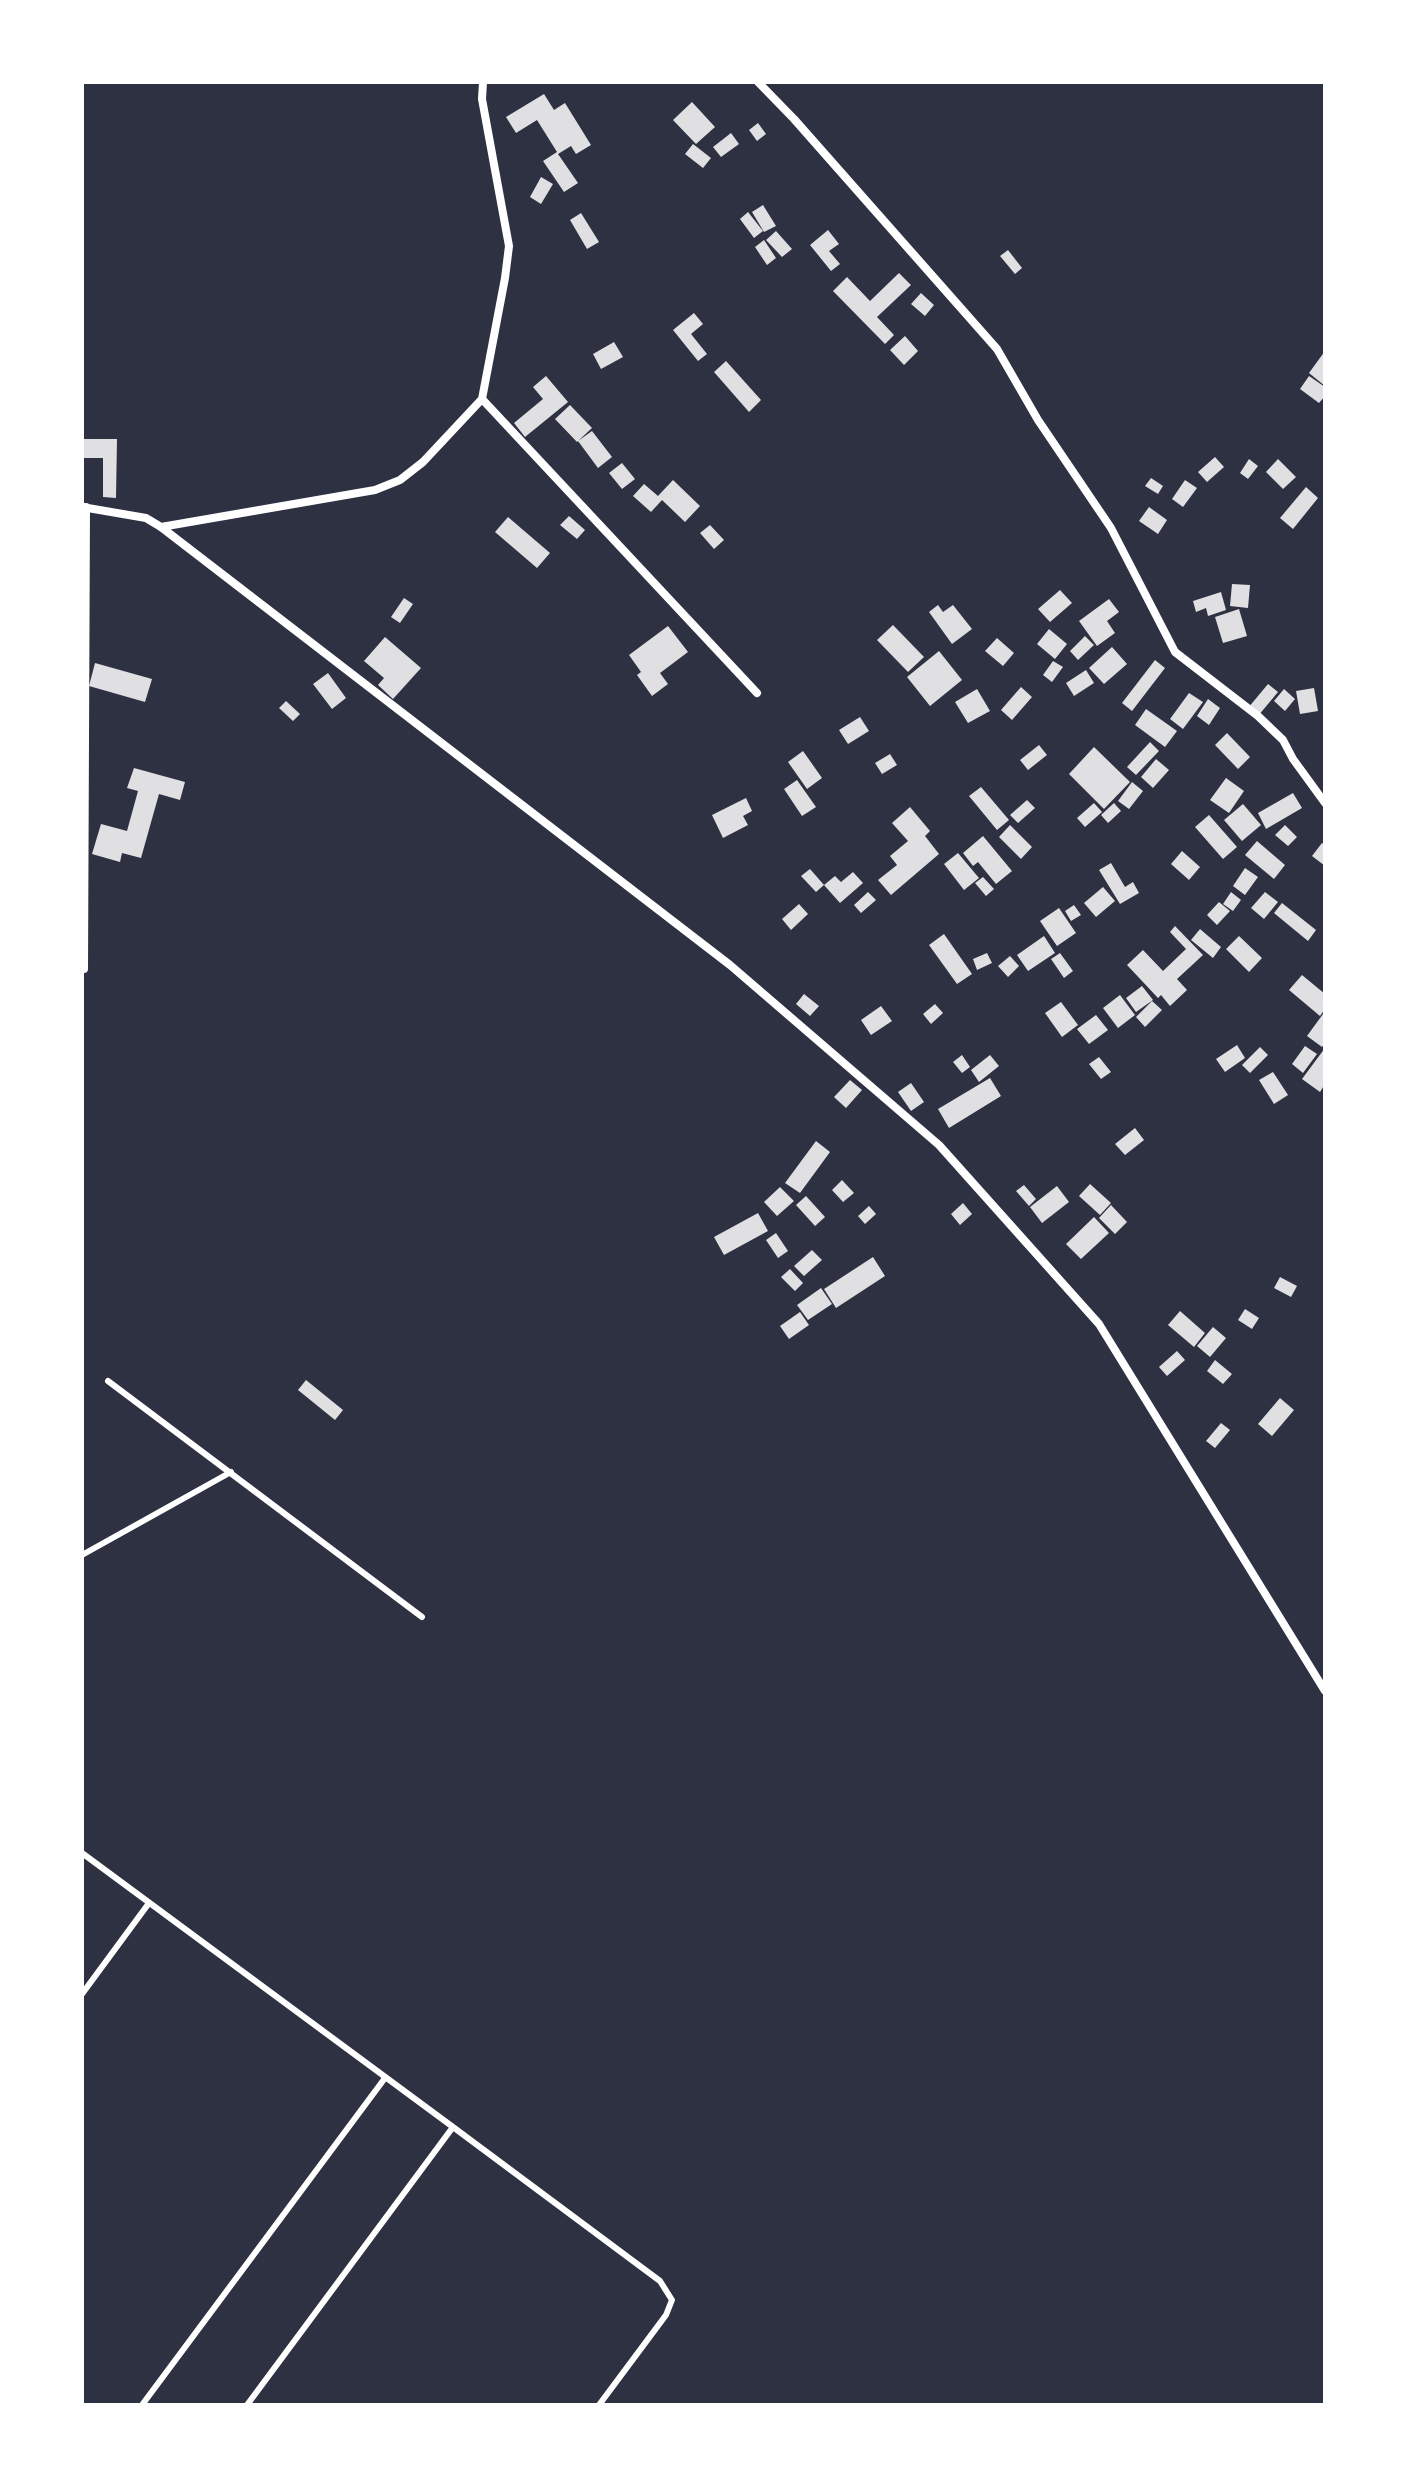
<!DOCTYPE html>
<style>
body{margin:0}
#map{position:relative;width:1407px;height:2487px;overflow:hidden;background:#2d3142;font-family:Quicksand,sans-serif}
canvas{display:block}
.frame{position:absolute;inset:0;border:84px solid #fff;pointer-events:none}
</style>
<div id="map">
<canvas width="1407" height="2487"></canvas>
<div class="frame"></div>
</div>
<script>
const c = document.querySelector('canvas').getContext('2d');
c.lineJoin = 'round';
function fillPath(path, color) { c.fillStyle = color; c.fill(path, 'evenodd'); }
const poly = rows => new Path2D(rows.map(r => 'M' + r).join(''));
function stroke(path, color, width, dash) { c.strokeStyle = color; c.lineWidth = width; c.lineCap = dash ? 'butt' : 'round'; c.setLineDash(dash || []); c.stroke(path); }
fillPath(poly([
 [544,94,554,110,565,103,591,145,576,154,571,146,558,154,578,183,564,192,543,161,557,152,537,120,516,133,506,117],
 [692,102,715,127,696,144,673,120],
 [758,123,766,134,757,141,749,130],
 [731,133,739,144,721,157,713,147],
 [693,144,711,158,703,168,685,154],
 [541,177,553,184,541,204,530,197],
 [763,205,776,226,764,232,752,212],
 [748,212,763,231,754,238,740,219],
 [581,213,599,242,587,249,570,220],
 [828,230,839,244,829,251,840,264,831,271,810,245],
 [776,231,792,249,782,257,766,240],
 [764,240,776,258,767,265,755,247],
 [1008,250,1022,268,1015,274,1000,256],
 [899,273,911,285,877,317,894,335,885,344,833,291,847,277,870,301],
 [921,293,934,305,925,316,911,304],
 [694,313,703,324,691,334,707,354,698,361,673,330],
 [905,336,918,351,904,365,890,350],
 [614,342,623,357,601,369,593,354],
 [1325,351,1325,386,1309,373],
 [726,361,761,400,749,412,714,372],
 [546,376,568,402,525,437,514,423,543,399,533,387],
 [1309,376,1325,387,1325,396,1319,403,1300,389],
 [570,405,592,428,577,442,555,419],
 [592,431,612,457,598,468,578,441],
 [82,439,117,439,116,498,103,497,103,458,82,458],
 [1215,457,1224,467,1207,482,1198,472],
 [1249,459,1258,466,1248,479,1240,473],
 [1278,459,1296,477,1283,489,1266,472],
 [622,463,635,479,622,489,609,473],
 [1151,478,1163,486,1158,494,1145,486],
 [673,480,700,506,685,522,662,500,651,512,633,496,644,484,658,496],
 [1185,480,1197,488,1183,507,1172,499],
 [1306,487,1318,498,1293,529,1280,518],
 [1149,507,1167,520,1158,534,1139,521],
 [569,516,585,530,577,539,560,525],
 [508,517,550,553,537,568,495,532],
 [710,525,724,540,714,549,700,533],
 [1232,584,1250,585,1248,608,1230,606],
 [1060,590,1072,603,1050,622,1038,609],
 [1221,592,1226,610,1208,616,1206,608,1196,612,1193,601],
 [404,598,413,604,400,623,391,617],
 [1109,599,1119,612,1107,621,1115,633,1097,646,1079,621],
 [938,605,943,612,953,605,972,629,952,644,929,612],
 [1239,609,1247,636,1223,643,1215,617],
 [893,625,924,657,908,672,877,640],
 [668,626,688,652,660,673,668,684,652,696,637,675,641,672,629,655],
 [1049,629,1067,644,1055,659,1037,644],
 [1085,636,1094,645,1078,660,1070,651],
 [385,637,421,668,393,699,378,685,384,678,364,661],
 [997,638,1014,653,1003,666,985,651],
 [1112,647,1127,664,1104,684,1089,668],
 [939,651,962,680,930,706,907,677],
 [1155,660,1165,668,1132,711,1122,703],
 [1053,661,1063,667,1052,682,1043,675],
 [95,663,152,679,145,702,89,686],
 [1086,670,1094,683,1074,696,1066,683],
 [328,673,346,698,332,709,313,684],
 [1268,684,1278,692,1258,716,1248,708],
 [1021,687,1032,697,1012,720,1001,710],
 [1314,688,1318,711,1300,714,1296,691],
 [977,689,990,711,968,723,955,702],
 [1284,689,1295,699,1285,711,1274,701],
 [1189,693,1203,702,1183,729,1170,719],
 [1208,699,1220,708,1209,725,1197,716],
 [286,701,300,714,293,721,279,708],
 [1146,709,1177,731,1165,747,1135,725],
 [860,717,869,731,848,744,839,730],
 [1227,733,1250,757,1238,769,1215,745],
 [1150,742,1159,751,1136,775,1127,767],
 [1039,745,1047,755,1028,770,1020,760],
 [1094,747,1130,782,1104,809,1069,774],
 [803,751,822,778,807,789,788,762],
 [890,754,897,765,882,774,875,763],
 [1156,759,1169,770,1153,788,1141,777],
 [134,768,185,782,180,800,159,794,141,858,122,853,120,862,92,854,101,824,127,831,138,791,127,788],
 [1226,778,1244,791,1229,813,1210,800],
 [797,780,816,807,802,816,784,789],
 [1132,782,1143,791,1129,809,1118,801],
 [981,787,1009,820,997,830,969,796],
 [1293,793,1302,808,1266,829,1258,813],
 [746,798,752,811,743,816,748,825,723,838,712,815],
 [1027,800,1035,808,1018,823,1010,815],
 [1094,803,1102,812,1085,827,1077,818],
 [1114,803,1121,811,1108,823,1101,815],
 [1243,804,1261,825,1242,841,1224,820],
 [910,807,930,831,925,836,939,854,891,895,878,880,897,865,890,856,908,841,892,823],
 [1209,815,1237,847,1223,859,1195,827],
 [1010,825,1032,847,1021,859,999,837],
 [1285,825,1297,837,1288,846,1275,835],
 [983,836,1012,871,996,884,978,862,973,866,963,853],
 [1257,841,1285,865,1274,879,1245,855],
 [1322,843,1325,845,1325,866,1312,856],
 [1182,851,1200,867,1189,880,1171,864],
 [958,853,979,878,964,890,944,864],
 [1111,863,1125,887,1133,882,1139,893,1120,904,1099,870],
 [1245,868,1258,877,1245,895,1233,886],
 [810,869,824,885,816,892,801,876],
 [853,872,863,883,840,903,824,885,835,876,841,882],
 [983,877,994,889,986,896,975,883],
 [1103,887,1115,901,1096,917,1084,903],
 [868,892,876,900,861,913,854,905],
 [1231,892,1241,900,1233,911,1223,904],
 [1265,892,1278,902,1264,919,1251,908],
 [1219,902,1230,911,1217,925,1207,915],
 [1282,903,1316,930,1308,941,1274,913],
 [799,904,808,914,791,930,782,919],
 [1074,905,1081,915,1071,921,1065,911],
 [1059,908,1076,933,1057,946,1040,921],
 [1175,926,1203,955,1177,979,1187,990,1170,1006,1161,995,1158,998,1127,965,1143,950,1163,971,1186,949,1170,932],
 [1200,929,1221,947,1213,958,1191,940],
 [944,934,972,974,957,984,929,945],
 [1044,936,1055,953,1028,971,1017,955],
 [1239,936,1262,958,1249,972,1226,949],
 [987,953,992,963,977,970,973,959],
 [1060,953,1073,971,1064,978,1051,959],
 [1010,956,1019,966,1008,977,998,966],
 [1302,975,1325,994,1325,1009,1320,1016,1289,990],
 [1142,986,1153,1000,1136,1012,1126,998],
 [804,994,819,1006,810,1016,796,1004],
 [1120,995,1135,1015,1118,1028,1103,1008],
 [1152,1001,1162,1010,1145,1027,1136,1017],
 [1061,1002,1078,1025,1062,1037,1045,1013],
 [935,1004,943,1013,931,1024,923,1014],
 [881,1006,892,1021,871,1035,861,1020],
 [1323,1014,1325,1043,1322,1047,1307,1036],
 [1096,1015,1108,1030,1089,1044,1077,1029],
 [1237,1045,1245,1058,1225,1072,1216,1059],
 [1305,1046,1317,1054,1303,1073,1292,1064],
 [1260,1047,1268,1055,1250,1073,1242,1065],
 [1325,1048,1325,1084,1320,1092,1302,1079],
 [962,1055,970,1067,962,1073,953,1062],
 [990,1055,999,1066,979,1082,971,1070],
 [1099,1057,1111,1072,1101,1079,1089,1064],
 [1273,1072,1288,1095,1274,1104,1259,1080],
 [990,1078,1001,1096,949,1128,938,1109],
 [850,1080,862,1090,846,1108,834,1097],
 [911,1083,924,1102,911,1111,898,1092],
 [1135,1128,1144,1140,1125,1155,1115,1144],
 [816,1141,830,1152,800,1193,785,1183],
 [842,1180,854,1193,843,1202,832,1190],
 [1090,1184,1111,1203,1100,1215,1079,1196],
 [1024,1185,1036,1199,1029,1206,1016,1191],
 [1057,1186,1069,1202,1042,1223,1030,1207],
 [780,1187,794,1201,777,1216,764,1202],
 [806,1196,825,1217,815,1226,796,1205],
 [963,1203,972,1214,960,1225,951,1214],
 [1111,1205,1127,1222,1115,1234,1099,1218],
 [869,1206,876,1214,865,1224,858,1216],
 [758,1213,768,1231,724,1255,714,1237],
 [1094,1217,1109,1233,1081,1259,1066,1244],
 [776,1233,788,1251,778,1258,766,1240],
 [812,1250,822,1260,804,1276,794,1266],
 [873,1257,885,1276,836,1308,824,1289],
 [790,1269,803,1283,795,1291,781,1277],
 [1280,1277,1297,1286,1291,1297,1274,1288],
 [821,1288,832,1304,808,1320,797,1305],
 [1245,1309,1259,1318,1252,1329,1238,1320],
 [1180,1311,1205,1333,1194,1347,1168,1325],
 [800,1312,809,1325,789,1339,780,1326],
 [1213,1327,1226,1338,1210,1357,1197,1346],
 [1177,1351,1185,1360,1167,1376,1159,1367],
 [1215,1360,1232,1374,1223,1384,1207,1371],
 [306,1380,343,1410,335,1420,298,1390],
 [1280,1398,1294,1410,1272,1436,1258,1424],
 [1221,1423,1230,1430,1215,1448,1206,1441]
]), '#e0e0e3');
stroke(poly([
 [108,1381,422,1617],
 [82,1555,231,1472],
 [82,1853,453,2127,247,2405],
 [82,1994,149,1903],
 [453,2127,660,2281,672,2300,666,2315,599,2405],
 [142,2405,385,2078]
]), '#fff', 6);
stroke(poly([
 [758,82,794,119,997,349,1038,420,1111,528,1175,652,1258,716,1283,740,1293,759,1325,803],
 [482,399,757,693],
 [82,507,146,518,161,527,730,965,939,1145,1099,1324,1325,1691],
 [161,527,375,490,400,480,423,462,482,399,505,278,509,246,482,99,483,82],
 [82,969,84,969,86,507]
]), '#fff', 8);
</script>
